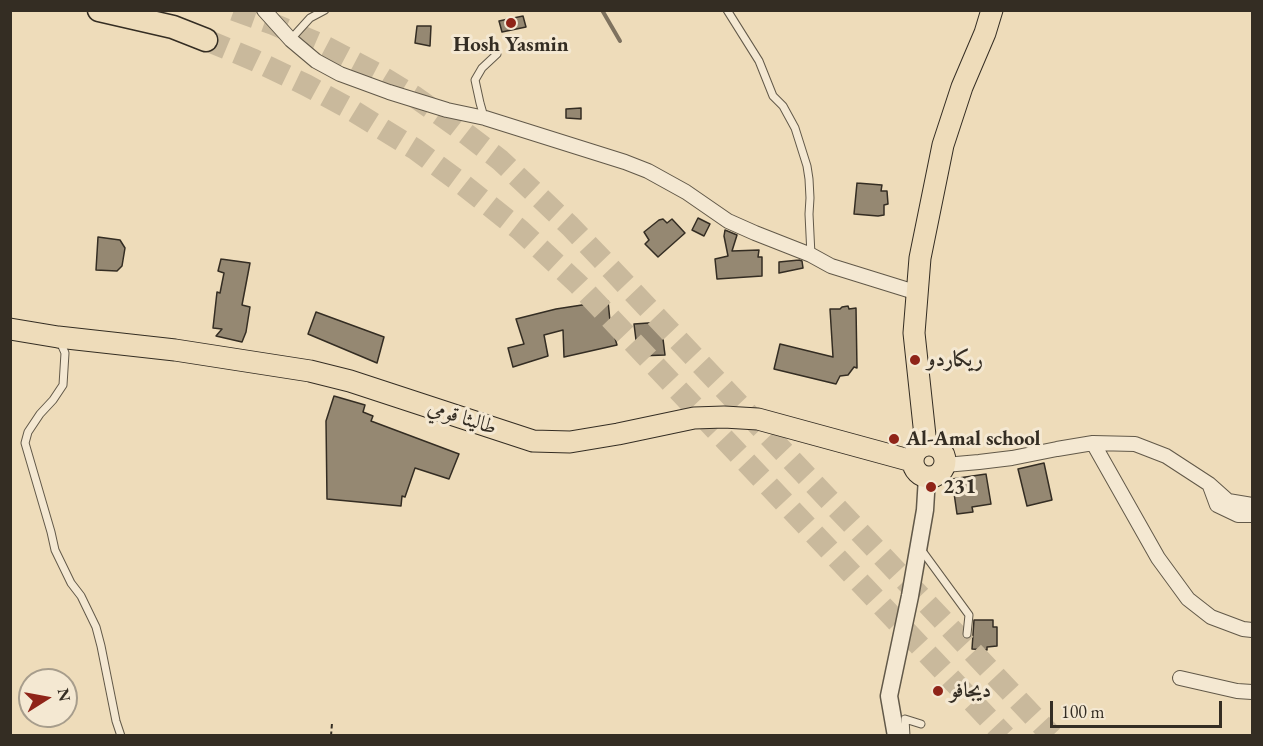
<!DOCTYPE html>
<meta charset="utf-8">
<style>
body{margin:0}
#map{position:relative;width:1263px;height:746px;overflow:hidden;background:#eedcba;font-family:"EB Garamond",serif}
canvas{display:block}
.frame{position:absolute;inset:0;border:12px solid #342d23;pointer-events:none}
.north{position:absolute;left:18px;top:668px;width:60px;height:60px;box-sizing:border-box;background:#f4e8d2;border:2px solid #a79d8c;border-radius:50%;rotate:79deg;font-size:16px;font-weight:700;line-height:24px;text-align:center;color:#342d23}
.north::after{content:'';display:block;margin:auto;width:21px;height:27px;background:#8f2418;clip-path:polygon(50% 0,100% 100%,50% 72%,0 100%)}
.scale{position:absolute;left:1050px;top:701px;width:172px;height:27px;box-sizing:border-box;border:3px solid #342d23;border-top:0;padding-left:8px;font-size:18px;line-height:21px;white-space:nowrap;color:#342d23;-webkit-text-stroke:4px #f4e8d2;paint-order:stroke}
</style>
<div id="map">
<canvas width="1263" height="746"></canvas>
<div class="frame"></div>
<div class="north">N</div>
<div class="scale">100 m</div>
</div>
<script>
const c = document.querySelector('canvas').getContext('2d');
c.lineJoin = 'round';
const poly = rows => new Path2D(rows.map(r => 'M' + r).join(''));
function stroke(path, color, width, dash) { c.strokeStyle = color; c.lineWidth = width; c.lineCap = dash ? 'butt' : 'round'; c.setLineDash(dash || []); c.stroke(path); }
function fillPath(path, color) { c.fillStyle = color; c.fill(path, 'evenodd'); }
function label(font, color, halo, rows, align = 'center') {
  c.font = font + ' "EB Garamond",Amiri,serif'; c.lineWidth = 6; c.setLineDash([]); c.textBaseline = 'middle'; c.strokeStyle = halo; c.fillStyle = color; for (const [text, x, y, turn = 0] of rows) {
    c.save(); c.translate(x, y); c.rotate((+turn || 0) * Math.PI / 180); c.textAlign = isNaN(turn) ? turn : align; if (halo) c.strokeText(text, 0, 0); c.fillText(text, 0, 0); c.restore();
  }
}
stroke(poly([
 [602,10,620,41]
]), '#7e725f', 4);
const building = poly([
 [523,16,526,27,502,32,499,21,523,16],
 [417,26,431,26,430,46,415,43,417,26],
 [581,108,581,119,566,118,566,109,581,108],
 [857,183,882,185,881,191,887,191,888,204,884,205,884,215,878,216,854,214,857,183],
 [698,218,710,224,704,236,692,230,698,218],
 [663,219,667,223,672,219,685,233,658,257,645,244,649,240,644,232,659,220,663,219],
 [725,230,737,235,732,251,759,250,758,257,762,257,762,276,717,279,715,259,728,256,724,236,725,230],
 [98,237,120,240,125,248,122,266,117,271,96,270,98,237],
 [221,259,250,263,242,305,250,307,246,332,242,342,216,336,222,329,213,328,217,292,220,293,224,273,218,271,221,259],
 [799,260,802,261,803,268,779,273,779,262,799,260],
 [608,301,610,321,617,345,564,357,563,330,544,335,548,356,513,367,508,348,524,344,516,319,556,309,608,301],
 [848,306,849,309,856,308,857,368,854,367,848,375,840,376,836,384,774,369,780,344,833,357,830,309,840,309,842,307,848,306],
 [316,312,384,337,377,363,308,334,316,312],
 [663,322,665,330,662,331,665,355,638,356,634,324,663,322],
 [334,396,365,405,363,412,373,416,371,421,459,454,449,479,415,468,405,497,402,496,401,506,327,499,326,421,334,396],
 [1044,463,1052,500,1027,506,1018,469,1044,463],
 [986,474,991,504,972,507,973,512,957,514,952,479,986,474],
 [974,620,993,620,993,627,997,627,997,646,987,647,987,650,972,649,974,620]
]);
fillPath(building, '#958872');
stroke(building, '#342d23', 1.5);
stroke(poly([
 [234,10,273,24,324,46,379,75,415,97,456,126,500,160,570,226,613,271,1052,736],
 [206,40,254,60,306,85,350,109,415,149,461,183,520,230,578,284,1005,736]
]), '#c9b99c', 22, [22, 11]);
const service = poly([
 [727,10,759,61,773,96,783,106,795,128,807,166,809,179,810,198,809,214,811,255],
 [291,39,310,18,325,10],
 [484,117,480,103,475,80,482,68,497,54],
 [59,339,65,353,63,385,53,400,40,414,28,432,25,443,51,532,55,550,71,583,81,596,96,627,101,646,116,721,121,736],
 [920,548,969,615,967,634],
 [906,736,905,719,921,724]
]);
const minor = poly([
 [264,10,291,40,316,61,340,74,389,92,447,110,485,118,625,162,648,171,686,192,728,221,755,233,811,255,831,266,918,293],
 [1093,443,1158,558,1188,599,1211,617,1243,629,1252,630],
 [945,465,979,462,1012,458,1057,449,1093,443,1135,444,1166,456,1209,484,1228,501,1252,505],
 [1210,486,1217,505,1238,515,1252,515],
 [1180,678,1237,691,1252,692]
]);
const tertiary = poly([
 [896,736,889,696,910,596,925,510,927,477]
]);
const primary = poly([
 [10,329,58,337,175,350,310,371,350,381,533,441,570,442,618,434,694,418,724,417,758,419,912,461],
 '913 461a16 16 0 1 1 32 0a16 16 0 1 1-32 0Z',
 [926,445,914,333,920,258,943,145,962,87,985,33,992,10]
]);
const trunk = poly([
 [99,10,173,27,206,40]
]);
stroke(service, '#625949', 9);
stroke(minor, '#625949', 16);
stroke(tertiary, '#625949', 19);
stroke(primary, '#342d23', 23);
stroke(trunk, '#342d23', 25);
stroke(poly([
 [331,736,332,723]
]), '#342d23', 2, [4.5, 3]);
stroke(service, '#f4e8d2', 7);
stroke(minor, '#f4e8d2', 14);
stroke(tertiary, '#f4e8d2', 16);
stroke(primary, '#eedcba', 21);
stroke(trunk, '#eedcba', 22);
for (const [x, y, r, color] of [
 [511,23,6,"#8f2418"],
 [915,360,6,"#8f2418"],
 [894,439,6,"#8f2418"],
 [931,487,6,"#8f2418"],
 [938,691,6,"#8f2418"]
]) { const dot = new Path2D(); dot.arc(x, y, r, 0, 2 * Math.PI); c.fillStyle = color; c.fill(dot); stroke(dot, '#f4e8d2', 2); }
label('bold 21px', '#342d23', '#f4e8d2', [
 ["Hosh Yasmin",511,45,"center"],
 ["ريكاردو",927,360],
 ["Al-Amal school",906,439],
 ["231",943,487],
 ["ديجافو",950,691]
], 'left');
label('21px', '#342d23', '#f4e8d2', [
 ["طاليثا قومي",462,418,18]
]);
</script>
